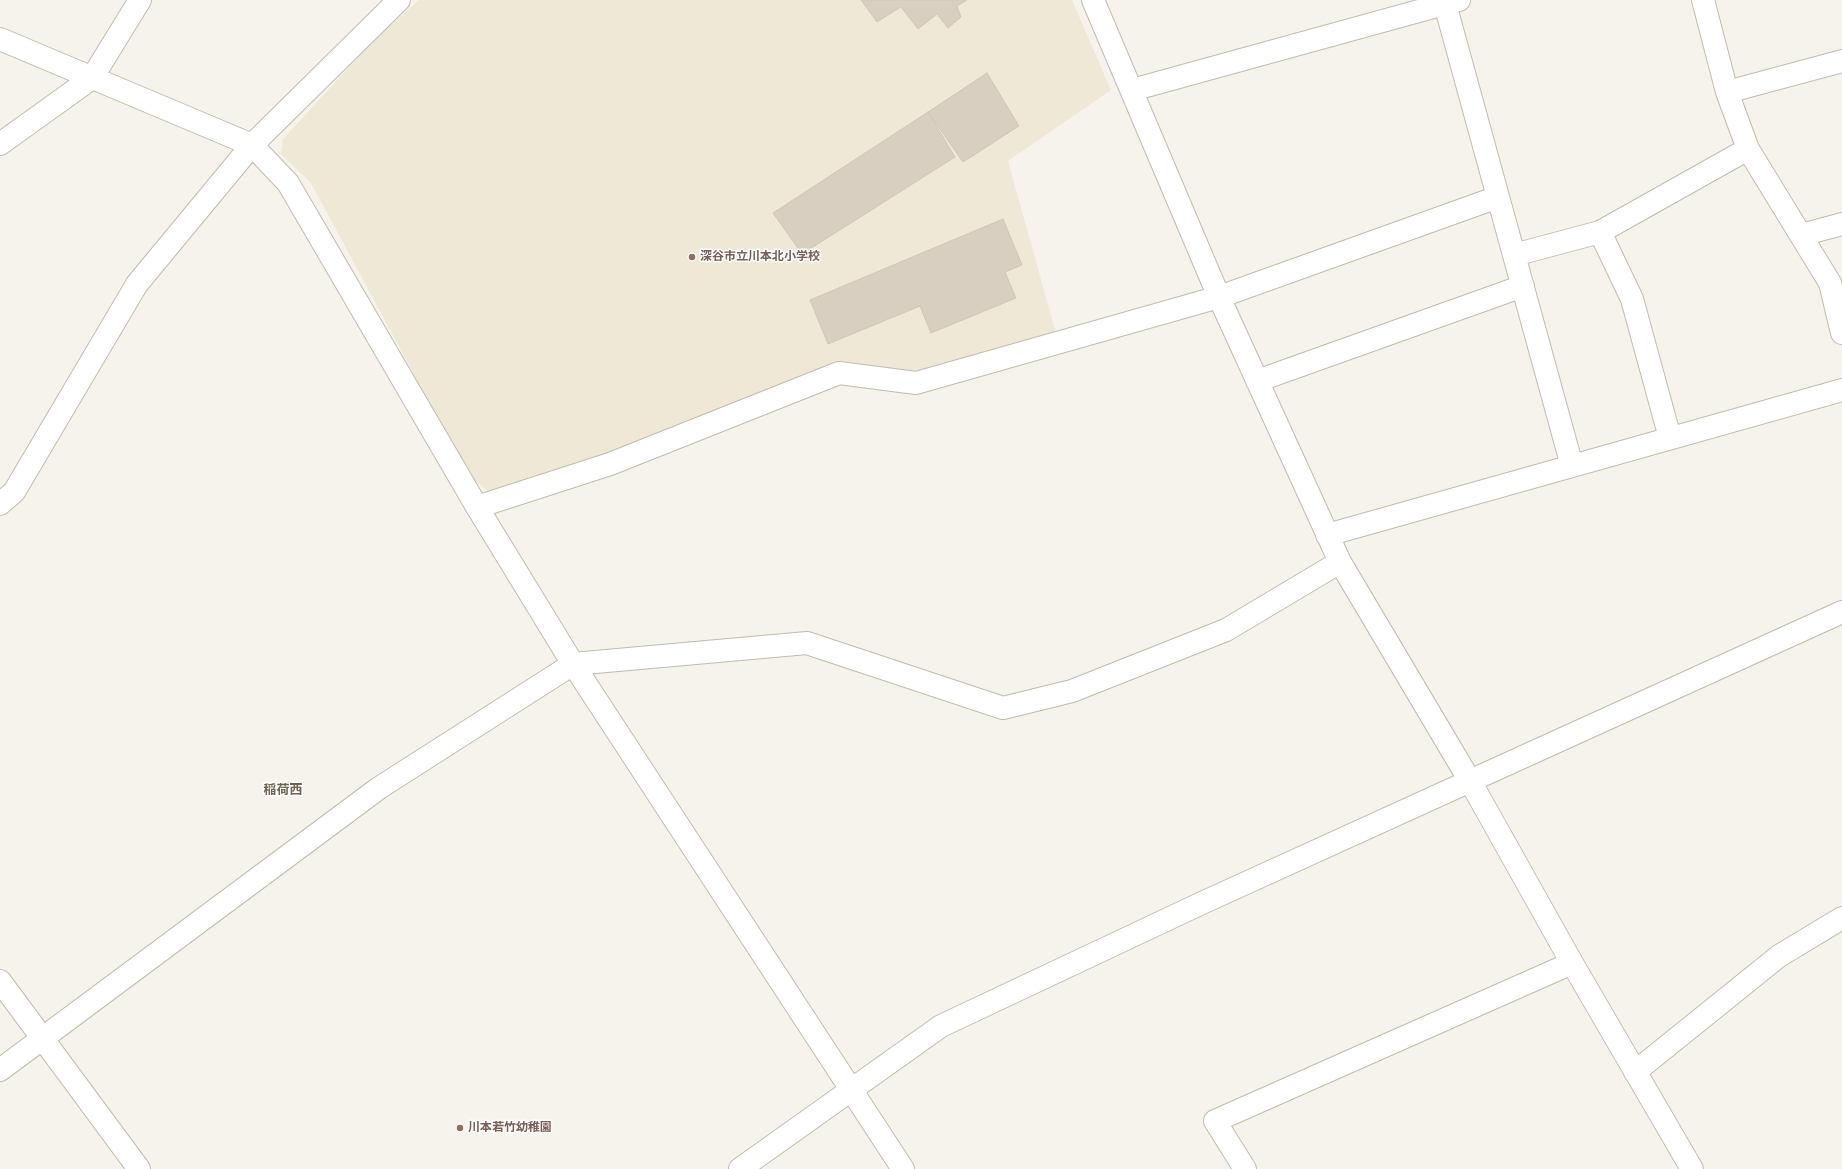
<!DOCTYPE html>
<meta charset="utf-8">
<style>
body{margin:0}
canvas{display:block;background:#f6f3ec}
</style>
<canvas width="1842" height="1169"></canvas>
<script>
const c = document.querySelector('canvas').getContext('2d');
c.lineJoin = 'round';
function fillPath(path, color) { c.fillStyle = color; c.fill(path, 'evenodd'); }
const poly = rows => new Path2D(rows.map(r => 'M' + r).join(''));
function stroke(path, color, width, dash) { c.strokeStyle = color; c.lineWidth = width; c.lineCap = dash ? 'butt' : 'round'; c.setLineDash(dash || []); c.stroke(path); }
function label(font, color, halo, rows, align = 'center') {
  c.font = font + ' "Noto Sans","Noto Sans JP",sans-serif'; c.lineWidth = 3; c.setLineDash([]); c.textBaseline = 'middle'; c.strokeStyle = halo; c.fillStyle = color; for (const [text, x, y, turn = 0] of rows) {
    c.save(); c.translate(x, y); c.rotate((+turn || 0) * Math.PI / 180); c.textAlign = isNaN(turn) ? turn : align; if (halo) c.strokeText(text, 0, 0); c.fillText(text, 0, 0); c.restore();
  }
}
fillPath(poly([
 [419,0,1072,0,1111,90,1008,161,1055,330,1050,342,914,378,845,365,604,457,489,492,468,475,311,183,281,154,283,139,373,41]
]), '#efe8d6');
const building = poly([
 [861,0,967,0,957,6,961,17,948,28,937,14,918,29,901,7,877,22,861,0],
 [987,73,1019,126,963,162,928,112,987,73],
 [928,112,955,157,802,254,773,213,928,112],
 [1003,219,1022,265,1005,272,1016,298,931,333,920,306,828,344,810,300,1003,219]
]);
fillPath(building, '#d8cfc1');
stroke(building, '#d3c7b4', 1);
const minor = poly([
 [1093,0,1219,297,1340,562,1470,781,1572,963,1692,1169],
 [1703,0,1727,92,1748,149,1830,283,1842,333],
 [1445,4,1572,466],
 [0,39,252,145,288,183,477,507,573,664,903,1169],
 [1132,90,1459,0],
 [1727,92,1842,61],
 [0,144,92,78,140,0],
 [1600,232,1632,299,1670,438],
 [1801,235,1842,224],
 [1514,255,1600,232,1748,149],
 [1257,381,1523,286],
 [0,504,14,492,137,284,252,145,399,0],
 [477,507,610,464,839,373,916,383,1219,297,1498,197],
 [1327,535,1842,390],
 [0,981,139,1169],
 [0,1070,379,788,573,664,807,643,1003,708,1072,691,1226,630,1340,562],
 [1635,1072,1779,956,1842,918],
 [740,1169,941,1026,1202,903,1470,781],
 [1245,1169,1215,1121,1572,963]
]);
const tertiary = poly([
 [1470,781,1842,612]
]);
stroke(minor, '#c2bbae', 24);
stroke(tertiary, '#c2bbae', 24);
stroke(minor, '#fff', 22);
stroke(tertiary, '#fff', 22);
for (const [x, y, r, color] of [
 [692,257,4,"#8d6e63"],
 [460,1128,4,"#8d6e63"]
]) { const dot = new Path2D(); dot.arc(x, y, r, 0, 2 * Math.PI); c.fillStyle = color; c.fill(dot); stroke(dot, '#fff', 1.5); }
label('bold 12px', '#785e54', '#fff', [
 ["深谷市立川本北小学校",700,257],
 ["川本若竹幼稚園",468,1128]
], 'left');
label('bold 13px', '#6e6250', '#fff', [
 ["稲荷西",283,790]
]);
</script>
